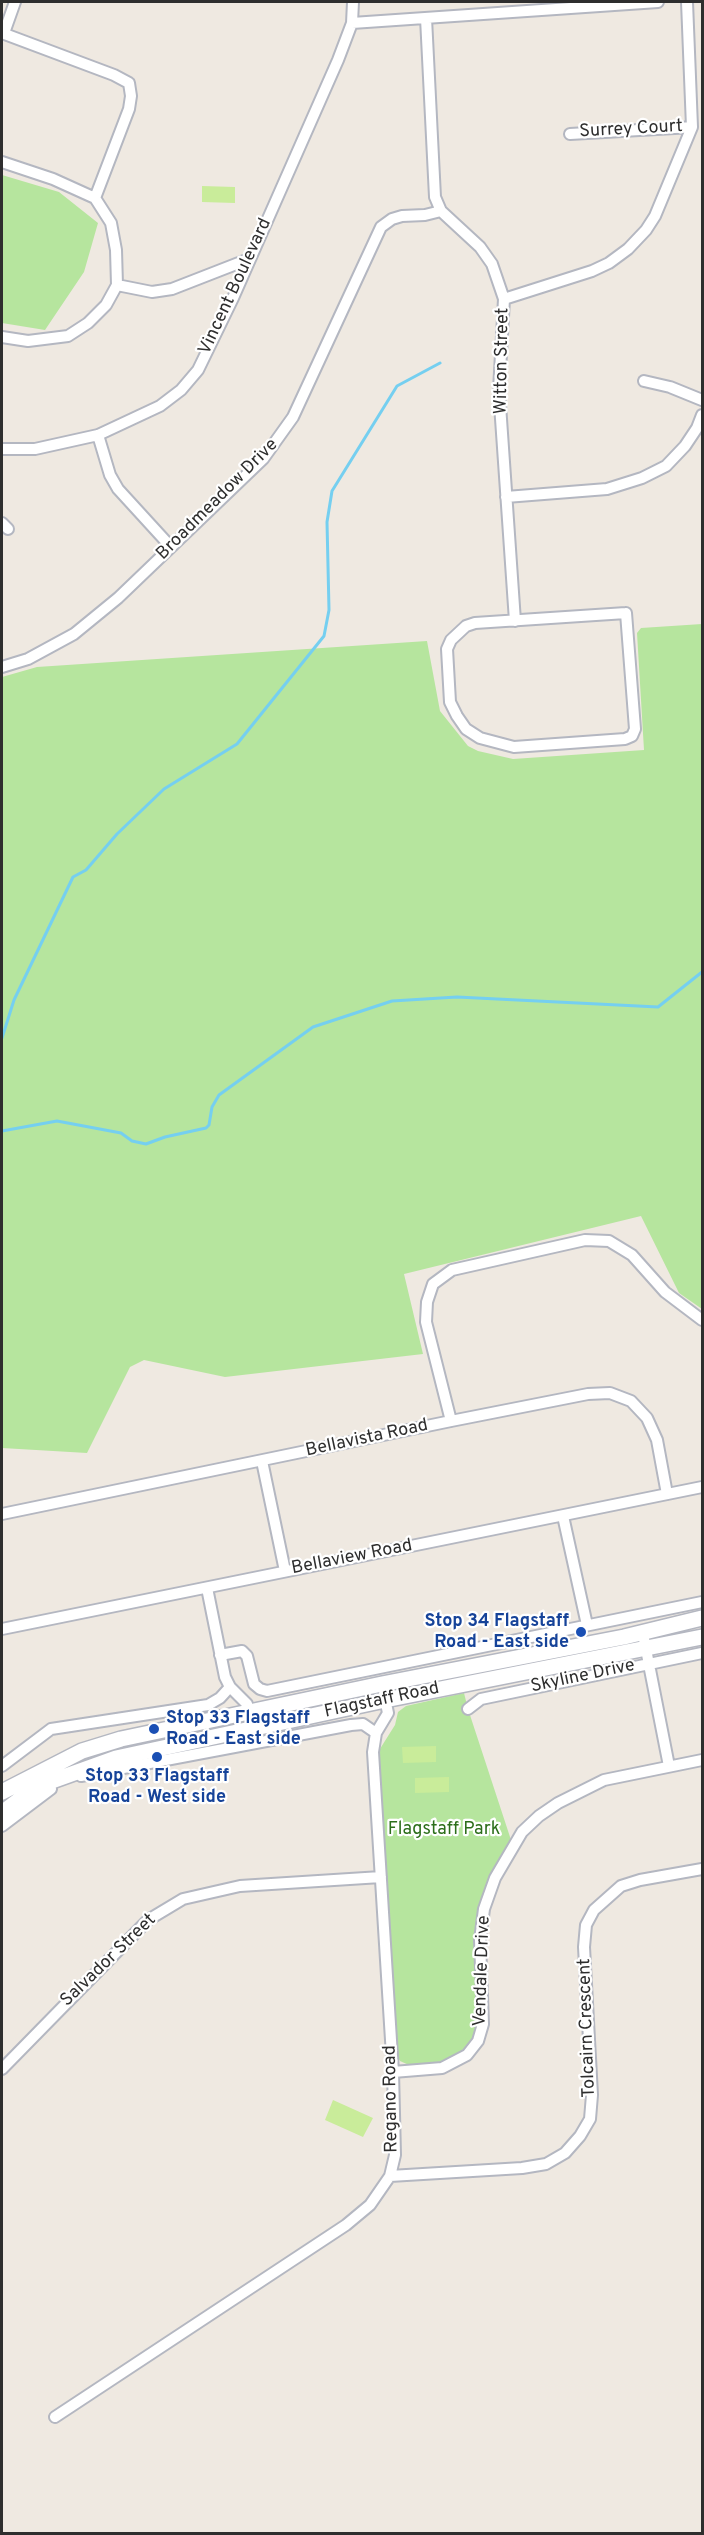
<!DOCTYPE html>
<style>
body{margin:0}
#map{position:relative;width:704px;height:2535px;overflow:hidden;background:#efe9e1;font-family:Overpass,sans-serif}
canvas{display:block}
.frame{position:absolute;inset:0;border:3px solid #2e2e2e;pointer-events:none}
</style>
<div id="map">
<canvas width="704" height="2535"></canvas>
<div class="frame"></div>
</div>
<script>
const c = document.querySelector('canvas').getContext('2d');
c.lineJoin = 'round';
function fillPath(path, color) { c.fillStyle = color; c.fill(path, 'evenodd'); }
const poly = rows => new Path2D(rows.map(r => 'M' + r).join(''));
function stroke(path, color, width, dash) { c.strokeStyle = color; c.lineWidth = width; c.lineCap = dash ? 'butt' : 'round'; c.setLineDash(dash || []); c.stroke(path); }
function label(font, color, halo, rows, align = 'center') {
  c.font = font + ' Overpass,sans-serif'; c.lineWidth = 4.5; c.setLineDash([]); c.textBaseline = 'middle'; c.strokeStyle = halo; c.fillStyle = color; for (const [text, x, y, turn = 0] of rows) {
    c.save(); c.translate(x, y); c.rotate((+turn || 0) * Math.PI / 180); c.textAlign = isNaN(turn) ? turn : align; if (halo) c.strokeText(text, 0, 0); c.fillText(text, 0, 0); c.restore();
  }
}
fillPath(poly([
 [2,175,59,192,98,223,84,272,45,330,2,323],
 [702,624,702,1309,679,1293,641,1216,404,1274,423,1354,225,1377,144,1360,130,1367,87,1453,2,1448,2,677,37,667,427,641,440,711,468,746,478,751,513,759,644,750,637,633,641,628],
 [464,1693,468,1709,511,1840,488,1881,479,1910,475,1941,478,2020,474,2037,464,2050,454,2058,442,2062,409,2065,400,2061,396,2054,378,1752,395,1725,398,1712,406,1706]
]), '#b6e59e');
fillPath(poly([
 [202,186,235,187,235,203,202,202],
 [436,1746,436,1762,403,1763,402,1747],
 [449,1777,449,1792,415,1793,415,1778],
 [333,2100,373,2118,363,2137,325,2120]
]), '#c9ec9a');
stroke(poly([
 [2,1038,14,1000,73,877,86,870,117,834,164,789,237,744,324,636,329,610,327,522,332,491,397,386,440,363],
 [2,1131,57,1121,121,1133,132,1141,146,1144,165,1137,206,1128,209,1125,212,1107,219,1095,313,1027,392,1001,457,997,658,1007,702,972]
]), '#75cff0', 3);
const minor = poly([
 [426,18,435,197,441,211,480,247,492,264,504,299,499,390,515,621],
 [352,23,658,2],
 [2,33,114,75,129,83,131,96,129,109,95,198],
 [4,33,15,2],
 [570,134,692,127],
 [2,162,53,179,95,198,111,223,116,250,117,285,106,305,88,323,68,336,28,341,2,337],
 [117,285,152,292,172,289,249,259],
 [504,299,592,271,609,263,628,249,646,230,655,216,692,127,687,2],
 [644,381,670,387,702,400],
 [98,435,110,475,118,489,171,547],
 [2,449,35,449,98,435,160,406,181,390,198,370,233,298,338,60,352,23,353,2],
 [506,497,607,489,642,478,666,466,685,446,697,428,702,415],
 [2,523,8,529],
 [626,613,635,729,632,736,625,739,514,747,480,738,466,729,457,716,450,702,447,649,451,640,466,626,475,623,626,613],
 [2,667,28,659,74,634,118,598,263,459,293,417,381,227,392,219,402,216,425,215,441,211],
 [451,1421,426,1322,427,1302,433,1284,452,1270,585,1240,609,1241,632,1255,665,1292,702,1320],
 [262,1461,285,1571],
 [2,1514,451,1421,588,1394,610,1393,631,1401,647,1418,657,1440,667,1494],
 [563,1516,587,1625],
 [207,1588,225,1677,230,1687,247,1704,251,1719],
 [2,1629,702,1487],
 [643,1634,669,1766],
 [220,1655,242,1651,247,1656,254,1684,260,1689,267,1691,702,1602],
 [468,1709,481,1699,702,1653],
 [2,1766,51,1729,208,1705,220,1698,230,1687],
 [81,1776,351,1725,363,1724,376,1733],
 [2,1826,51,1789],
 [2,2069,148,1920,183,1899,240,1886,381,1877],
 [393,2072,442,2068,467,2055,478,2041,483,2024,480,1940,484,1909,495,1878,522,1832,539,1816,558,1803,604,1780,702,1760],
 [390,2176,522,2168,546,2164,565,2153,580,2136,590,2119,592,2095,584,1947,586,1925,594,1910,621,1886,640,1880,702,1869],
 [55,2417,346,2225,370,2205,390,2176,395,2155,393,2072,373,1752,376,1733,388,1713,384,1694]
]);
const secondary = poly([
 [2,1792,82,1751,121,1739,382,1684,624,1637,702,1618],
 [2,1813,27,1794,52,1781,116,1758,385,1700,702,1637]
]);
stroke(minor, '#b4b7c1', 14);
stroke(secondary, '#b4b7c1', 18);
stroke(minor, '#fff', 10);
stroke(secondary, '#fff', 15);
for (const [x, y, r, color] of [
 [581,1632,6,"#1a4fb4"],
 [154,1729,6,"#1a4fb4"],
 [157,1757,6,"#1a4fb4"]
]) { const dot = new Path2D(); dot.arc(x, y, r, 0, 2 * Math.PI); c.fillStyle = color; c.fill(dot); stroke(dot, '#fff', 2); }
label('18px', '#2e2e2e', '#fff', [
 ["Surrey Court",631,130,-3],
 ["Vincent Boulevard",236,287,-65],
 ["Witton Street",503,361,-89],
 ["Broadmeadow Drive",218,500,-45],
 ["Bellavista Road",367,1439,-12],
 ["Bellaview Road",352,1558,-11],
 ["Skyline Drive",583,1677,-12],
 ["Flagstaff Road",382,1701,-12],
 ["Salvador Street",109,1961,-44],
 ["Vendale Drive",483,1971,-88],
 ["Tolcairn Crescent",588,2028,-92],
 ["Regano Road",392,2099,-91]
]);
label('bold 18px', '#164399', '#fff', [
 ["Stop 34 Flagstaff",569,1622],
 ["Road - East side",569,1643],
 ["Stop 33 Flagstaff",166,1719,"left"],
 ["Road - East side",166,1740,"left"],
 ["Stop 33 Flagstaff",157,1777,"center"],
 ["Road - West side",157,1798,"center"]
], 'right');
label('18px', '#2c6e1b', '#fff', [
 ["Flagstaff Park",444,1830]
]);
</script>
